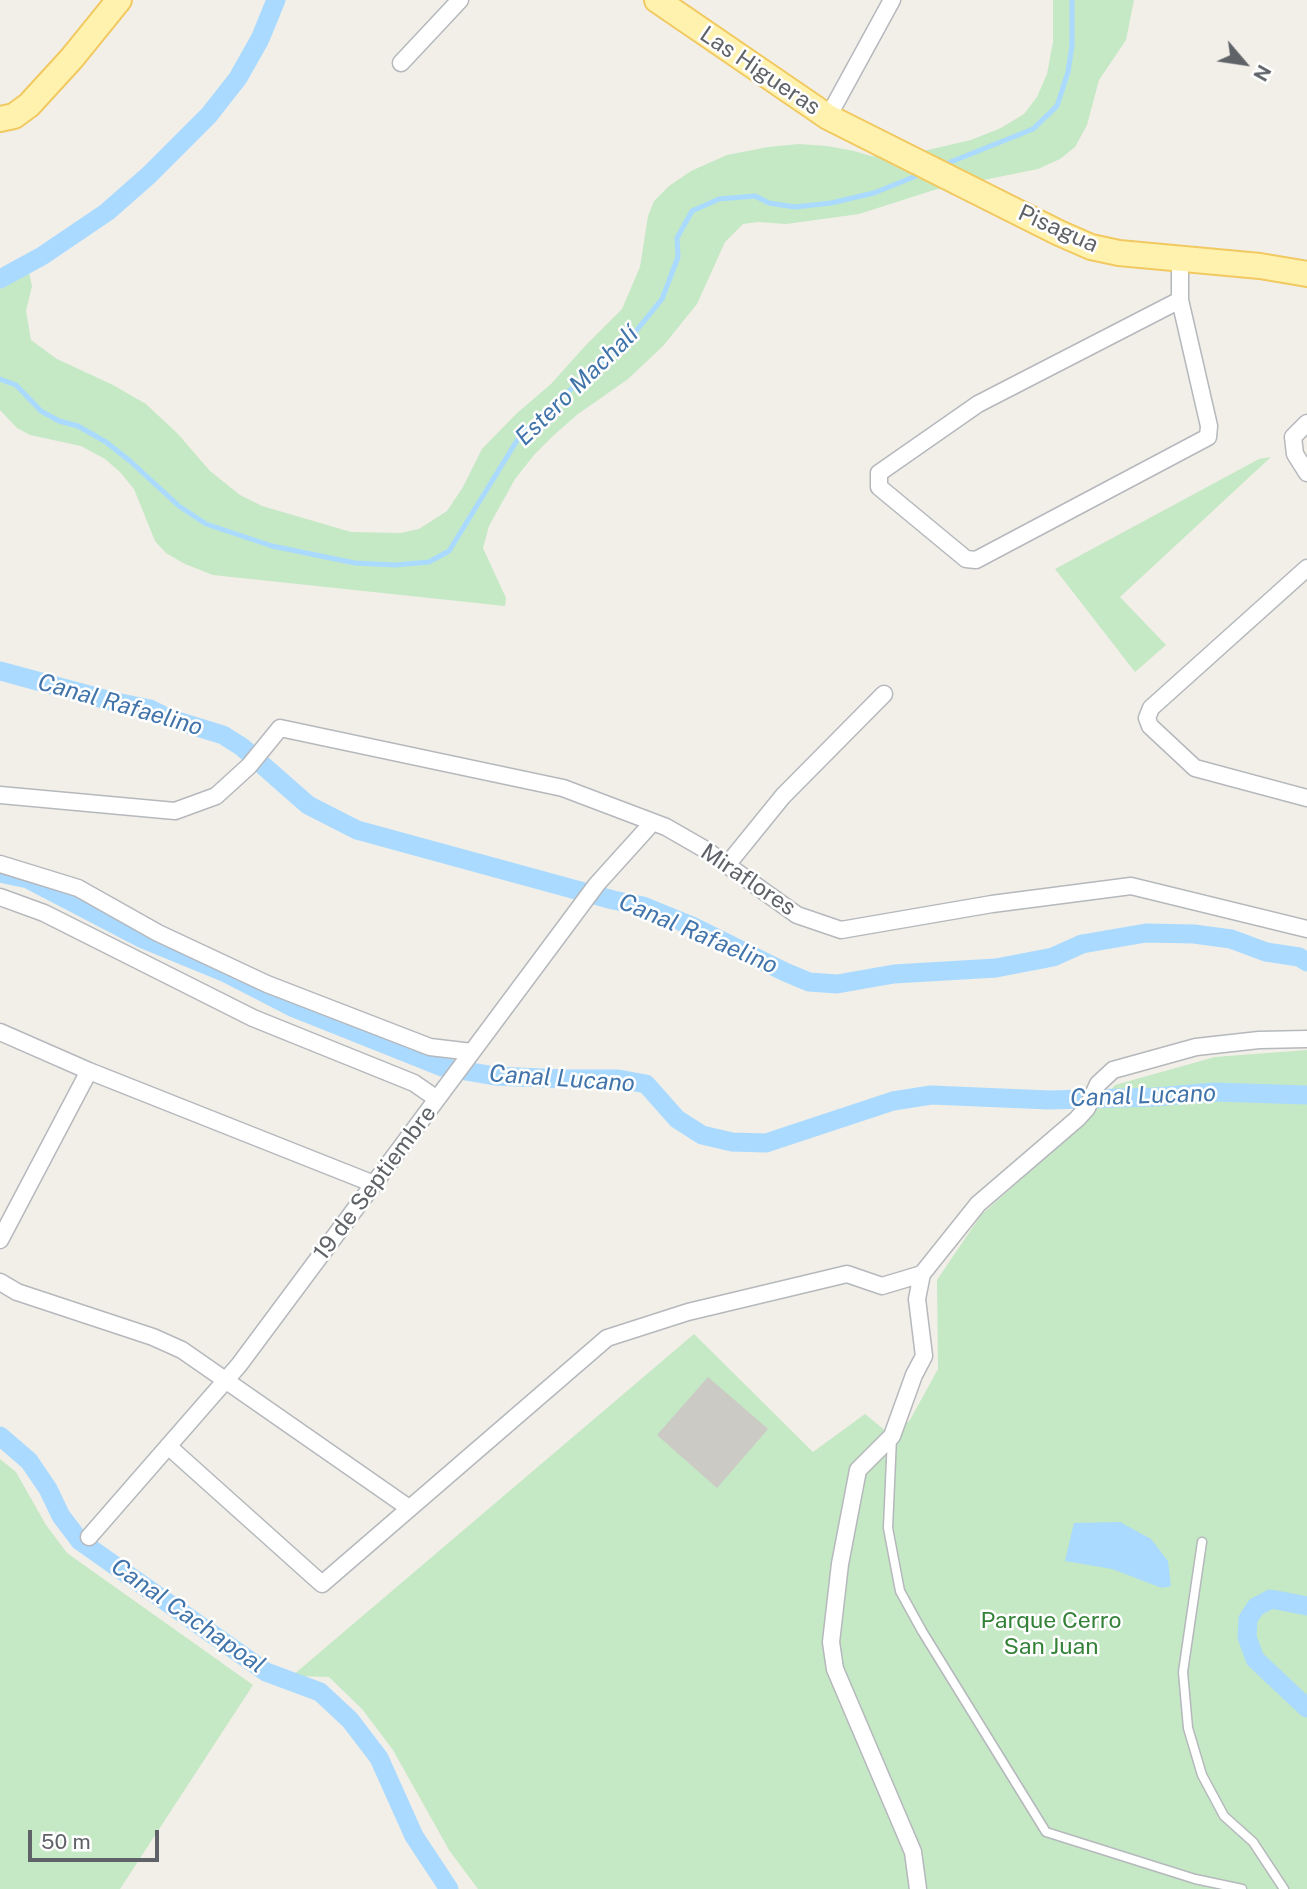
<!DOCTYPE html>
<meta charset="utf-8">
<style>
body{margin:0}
#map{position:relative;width:1307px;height:1889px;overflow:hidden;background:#f1efe8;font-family:"Public Sans",sans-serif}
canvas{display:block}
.north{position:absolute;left:1209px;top:28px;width:70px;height:70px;-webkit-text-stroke:5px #fff;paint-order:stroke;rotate:119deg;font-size:19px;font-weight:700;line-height:28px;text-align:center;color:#5f6368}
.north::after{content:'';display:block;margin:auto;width:24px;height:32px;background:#5f6368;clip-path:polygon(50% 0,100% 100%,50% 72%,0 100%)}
.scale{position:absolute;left:28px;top:1830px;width:131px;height:32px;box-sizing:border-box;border:4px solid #5f6368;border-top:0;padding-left:9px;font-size:21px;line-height:24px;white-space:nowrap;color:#5f6368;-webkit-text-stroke:5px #fff;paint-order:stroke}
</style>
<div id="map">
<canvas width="1307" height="1889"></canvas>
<div class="north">N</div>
<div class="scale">50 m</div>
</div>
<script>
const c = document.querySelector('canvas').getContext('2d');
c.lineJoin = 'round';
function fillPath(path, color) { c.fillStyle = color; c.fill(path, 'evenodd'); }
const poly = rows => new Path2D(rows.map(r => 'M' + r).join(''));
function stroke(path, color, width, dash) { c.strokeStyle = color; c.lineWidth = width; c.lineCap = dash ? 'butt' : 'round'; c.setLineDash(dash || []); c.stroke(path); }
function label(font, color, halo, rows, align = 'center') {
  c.font = font + ' "Public Sans",sans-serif'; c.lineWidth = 5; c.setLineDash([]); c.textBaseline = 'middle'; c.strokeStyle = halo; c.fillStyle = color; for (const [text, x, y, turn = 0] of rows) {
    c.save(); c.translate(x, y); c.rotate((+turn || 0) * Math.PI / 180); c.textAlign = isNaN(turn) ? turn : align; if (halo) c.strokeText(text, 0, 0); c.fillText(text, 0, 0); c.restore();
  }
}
fillPath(poly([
 [1053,0,1134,0,1126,40,1099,80,1087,125,1075,147,1060,159,1038,169,934,190,859,214,786,224,758,222,743,224,725,242,697,304,663,346,628,379,578,414,555,434,534,455,515,479,489,526,483,548,506,598,505,606,213,575,185,564,166,553,155,541,134,489,120,472,105,459,81,446,30,435,17,428,0,410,0,283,28,268,32,286,26,311,31,340,57,359,113,385,146,404,178,434,210,471,240,495,262,506,351,532,401,533,419,529,447,511,463,487,482,449,516,414,551,384,586,345,622,309,640,267,648,216,654,201,669,186,691,171,727,155,768,147,799,144,827,146,854,151,871,156,893,158,971,140,1001,128,1024,114,1037,97,1047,74,1053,42],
 [1271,457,1120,597,1166,645,1135,672,1055,569,1259,459],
 [1307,1050,1307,1889,478,1889,449,1850,393,1750,362,1709,329,1677,292,1676,694,1334,813,1452,865,1414,892,1436,910,1420,938,1369,937,1280,981,1215,1089,1119,1115,1085,1215,1057],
 [0,1459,16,1472,46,1525,67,1553,253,1685,120,1889,0,1889]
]), '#c5e8c5');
fillPath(poly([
 [1120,1522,1151,1539,1168,1561,1171,1586,1162,1588,1112,1569,1065,1561,1074,1523]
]), '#aadaff');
stroke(poly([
 [943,165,1033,129,1057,106,1068,72,1072,46,1072,0],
 [0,379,16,385,41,411,59,421,78,426,106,442,130,461,179,506,206,524,272,546,355,563,395,565,429,562,449,551,521,434,636,331,662,299,678,257,677,238,692,211,719,199,755,196,769,203,795,207,831,203,874,193,921,174]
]), '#aadaff', 5);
stroke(poly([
 [0,279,42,256,107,212,149,175,209,115,238,78,260,39,276,0],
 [0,671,111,701,150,709,168,718,223,735,242,747,308,805,357,830,613,900,643,906,692,926,785,972,809,982,837,984,894,974,996,968,1053,957,1082,944,1146,933,1194,934,1231,939,1266,952,1299,957,1307,962],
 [0,873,28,879,143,939,226,973,294,1008,442,1067,495,1076,566,1079,618,1079,646,1084,677,1119,702,1135,732,1142,766,1143,893,1101,931,1095,1049,1100,1155,1097,1214,1092,1307,1095],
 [0,1436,29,1461,48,1489,61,1516,80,1541,266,1672,320,1692,350,1720,379,1758,414,1836,449,1889],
 [1307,1606,1271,1599,1256,1607,1248,1619,1247,1637,1255,1659,1307,1708]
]), '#aadaff', 19);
fillPath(poly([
 [708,1377,768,1429,717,1488,657,1435]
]), '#cccac5');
const lane = poly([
 [892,1437,888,1528,900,1591,922,1631,1046,1832,1195,1879,1242,1889],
 [1202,1542,1183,1672,1188,1728,1202,1775,1224,1816,1253,1842,1284,1889]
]);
const street = poly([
 [401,63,460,0],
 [828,117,892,0],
 [1180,300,978,404,879,473,879,487,966,559,976,560,1208,437,1209,426,1180,300,1180,257],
 [1307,423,1293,437,1295,454,1307,473],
 [1307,568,1151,708,1147,718,1150,726,1195,768,1307,798],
 [0,795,175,811,216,796,249,766,280,728,563,788,666,827,706,850,797,915,841,930,992,904,1131,886,1307,929],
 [0,864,78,888,158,933,267,984,430,1047,472,1052],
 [727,865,783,796,884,694],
 [0,897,44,913,253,1018,414,1083,437,1099],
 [0,1032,89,1071,374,1184],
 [0,1240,89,1071],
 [0,1282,17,1292,153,1337,182,1350,409,1508],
 [168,1446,322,1584,607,1338,688,1312,847,1274,882,1286,922,1274],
 [89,1537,239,1365,597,884,653,822],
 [918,1889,913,1852,835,1669,831,1642,840,1564,858,1470,892,1436,914,1375,924,1356,917,1299,922,1274,978,1204,1077,1119,1087,1108,1098,1084,1113,1070,1196,1047,1259,1040,1307,1039]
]);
const primary = poly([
 [657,0,828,117,1059,233,1091,247,1119,253,1260,266,1307,274],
 [0,119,14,116,29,105,72,58,119,0]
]);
stroke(lane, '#b5b8bc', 11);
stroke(street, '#b5b8bc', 19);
stroke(primary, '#f2c960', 28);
stroke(lane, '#fff', 8);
stroke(street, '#fff', 16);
stroke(primary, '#fff2af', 24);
label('23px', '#5f6368', '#fff', [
 ["Las Higueras",760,71,34],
 ["Pisagua",1058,229,24],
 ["Miraflores",748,880,34],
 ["19 de Septiembre",375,1183,-53]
]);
label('23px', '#348238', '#fff', [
 ["Parque Cerro",1051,1621],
 ["San Juan",1051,1647]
]);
label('italic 24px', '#4174aa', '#fff', [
 ["Estero Machalí",577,386,-44],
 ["Canal Rafaelino",120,705,16],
 ["Canal Rafaelino",698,934,23],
 ["Canal Lucano",562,1079,4],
 ["Canal Lucano",1143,1096,-2],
 ["Canal Cachapoal",188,1616,35]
]);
</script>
